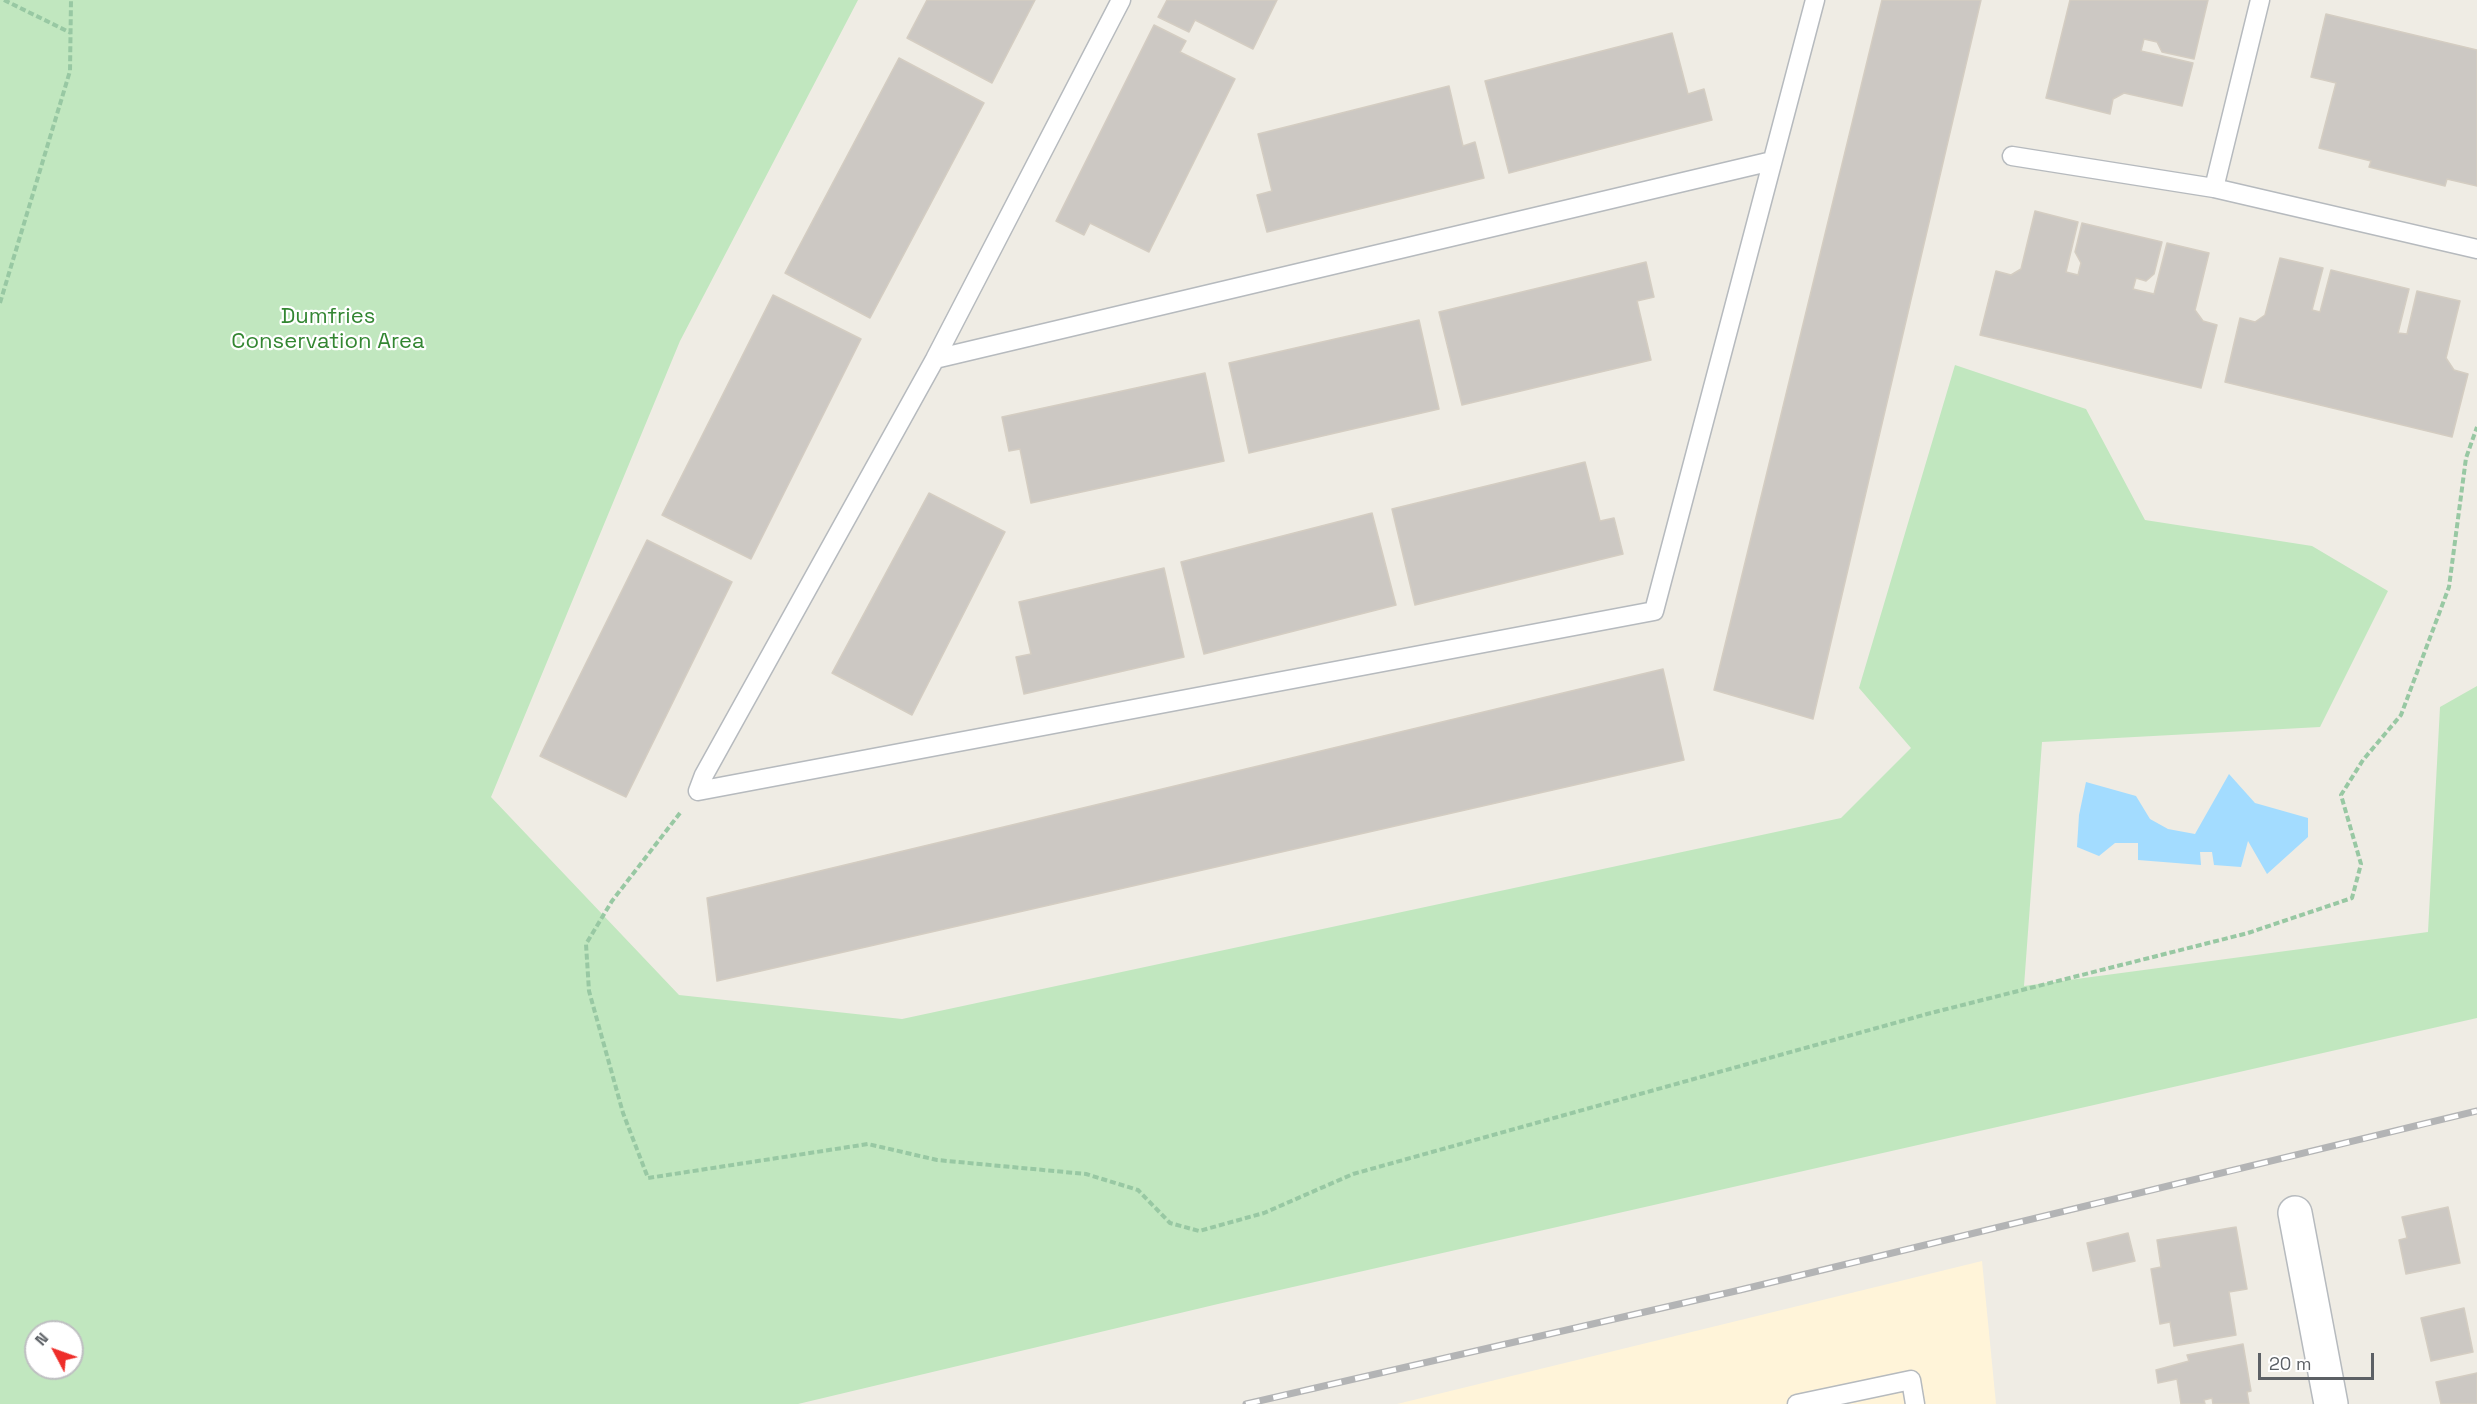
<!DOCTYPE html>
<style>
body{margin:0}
#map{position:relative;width:2477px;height:1404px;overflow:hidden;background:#efece4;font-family:"Space Grotesk",sans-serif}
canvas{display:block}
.north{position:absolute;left:24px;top:1320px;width:60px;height:60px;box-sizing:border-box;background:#fff;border:2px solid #bebfc1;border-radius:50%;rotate:311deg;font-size:16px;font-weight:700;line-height:24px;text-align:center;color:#5c6065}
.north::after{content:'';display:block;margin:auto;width:21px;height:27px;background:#ee2e2a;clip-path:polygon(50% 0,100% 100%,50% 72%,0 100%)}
.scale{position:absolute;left:2258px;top:1353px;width:116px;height:27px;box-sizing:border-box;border:3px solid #5c6065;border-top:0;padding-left:8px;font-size:18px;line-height:21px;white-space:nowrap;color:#5c6065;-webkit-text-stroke:4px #fff;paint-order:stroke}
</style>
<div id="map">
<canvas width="2477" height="1404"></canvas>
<div class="north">N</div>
<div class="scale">20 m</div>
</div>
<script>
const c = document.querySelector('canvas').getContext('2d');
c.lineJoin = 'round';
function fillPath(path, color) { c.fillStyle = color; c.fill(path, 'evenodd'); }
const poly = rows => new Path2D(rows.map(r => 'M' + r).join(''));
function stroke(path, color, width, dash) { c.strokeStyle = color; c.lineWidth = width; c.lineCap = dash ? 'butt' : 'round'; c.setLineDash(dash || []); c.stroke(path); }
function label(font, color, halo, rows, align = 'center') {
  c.font = font + ' "Space Grotesk",sans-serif'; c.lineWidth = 4.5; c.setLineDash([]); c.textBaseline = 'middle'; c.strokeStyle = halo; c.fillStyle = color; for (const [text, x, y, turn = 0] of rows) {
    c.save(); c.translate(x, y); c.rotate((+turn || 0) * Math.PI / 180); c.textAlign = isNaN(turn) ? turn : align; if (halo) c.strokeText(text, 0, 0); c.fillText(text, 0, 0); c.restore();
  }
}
fillPath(poly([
 [1982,1261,1996,1404,1397,1404]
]), '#fff4d9');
fillPath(poly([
 [0,0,858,0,680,341,491,797,679,995,902,1019,1841,818,1911,748,1859,688,1955,365,2086,409,2145,520,2312,546,2388,591,2320,727,2042,742,2024,986,2428,932,2440,707,2477,686,2477,1018,1218,1304,798,1404,0,1404],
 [36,1332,72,1332,72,1368,36,1368]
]), '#c1e7bf');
fillPath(poly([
 [2229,774,2255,803,2308,818,2308,837,2267,874,2248,841,2241,867,2214,865,2212,852,2200,852,2201,865,2138,860,2138,843,2115,843,2099,856,2077,847,2079,815,2086,782,2136,796,2150,819,2168,829,2195,834]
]), '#a3dcff');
const building = poly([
 [927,0,1035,0,992,83,907,38,927,0],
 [1167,0,1277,0,1253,49,1195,20,1189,32,1158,17,1167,0],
 [1882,0,1981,0,1813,719,1714,690,1882,0],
 [2070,0,2208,0,2194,59,2162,52,2157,42,2144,39,2141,51,2193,63,2182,106,2124,93,2113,99,2110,114,2046,98,2070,0],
 [2326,14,2477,50,2477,186,2447,179,2445,186,2369,167,2371,161,2319,148,2336,83,2311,77,2326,14],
 [1154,25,1186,41,1180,52,1235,79,1149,252,1090,223,1084,235,1056,221,1154,25],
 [1672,33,1688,94,1704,89,1712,120,1509,173,1485,81,1672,33],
 [899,58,984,103,870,318,785,273,899,58],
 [1449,86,1463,146,1475,142,1484,178,1267,232,1257,195,1272,191,1258,134,1449,86],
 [2035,211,2078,222,2066,272,2078,275,2081,263,2075,252,2082,223,2162,242,2154,274,2146,281,2136,278,2133,289,2154,294,2167,243,2209,253,2195,310,2203,321,2217,325,2201,388,1980,335,1996,271,2011,275,2021,269,2035,211],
 [2280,258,2323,268,2312,310,2320,312,2331,270,2409,289,2398,333,2407,334,2417,291,2460,301,2446,358,2454,370,2468,374,2452,437,2225,382,2240,318,2255,322,2265,315,2280,258],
 [1646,262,1654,297,1637,301,1651,360,1462,405,1439,312,1646,262],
 [773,295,861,339,751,559,662,515,773,295],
 [1419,320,1439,409,1249,453,1229,363,1419,320],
 [1205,373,1224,461,1031,503,1020,449,1009,451,1002,417,1205,373],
 [1585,462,1600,521,1614,518,1623,554,1415,605,1392,509,1585,462],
 [929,493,1005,532,912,715,832,673,929,493],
 [1372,513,1396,605,1204,654,1181,562,1372,513],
 [647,540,732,582,626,797,540,756,647,540],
 [1164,568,1184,657,1024,694,1016,657,1031,654,1019,602,1164,568],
 [1663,669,1684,760,717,981,707,898,1663,669],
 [2448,1207,2460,1263,2406,1274,2399,1240,2407,1238,2402,1217,2448,1207],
 [2236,1227,2247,1289,2229,1292,2236,1335,2174,1346,2170,1322,2160,1324,2151,1269,2161,1267,2157,1240,2236,1227],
 [2128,1233,2135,1261,2093,1271,2087,1243,2128,1233],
 [2464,1308,2473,1352,2431,1361,2421,1318,2464,1308],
 [2243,1344,2251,1391,2247,1392,2249,1404,2213,1404,2212,1398,2204,1400,2205,1404,2181,1404,2177,1379,2158,1383,2156,1370,2189,1361,2187,1355,2243,1344],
 [2477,1373,2477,1404,2441,1404,2436,1382,2477,1373]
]);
fillPath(building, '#ccc8c3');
stroke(building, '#d4cdc2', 1.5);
const service = poly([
 [1121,0,935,359,704,775,698,791,1654,611,1815,0],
 [2012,156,2214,188,2477,249],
 [2214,188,2260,0],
 [935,359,1772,161],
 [1797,1404,1911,1380,1915,1404]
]);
const minor = poly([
 [2295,1213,2331,1404]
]);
stroke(service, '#b6babe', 21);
stroke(minor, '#b6babe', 36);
stroke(poly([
 [4,0,71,33],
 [0,303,70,71,71,0],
 [680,813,612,901,586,944,589,991,623,1113,648,1178,868,1144,937,1160,1086,1174,1138,1190,1170,1223,1199,1231,1264,1213,1353,1174,1927,1014,2248,933,2352,898,2361,864,2341,795,2363,760,2401,715,2449,587,2466,458,2477,427]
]), '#98c8a3', 4, [6, 3]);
stroke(service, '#fff', 18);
stroke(minor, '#fff', 33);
const rail = poly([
 [1246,1404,1740,1290,2477,1111]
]);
stroke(rail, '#b3b4b5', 7);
stroke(rail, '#fff', 4.5, [14]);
label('22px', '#338632', '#fff', [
 ["Dumfries",328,317],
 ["Conservation Area",328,342]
]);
</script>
